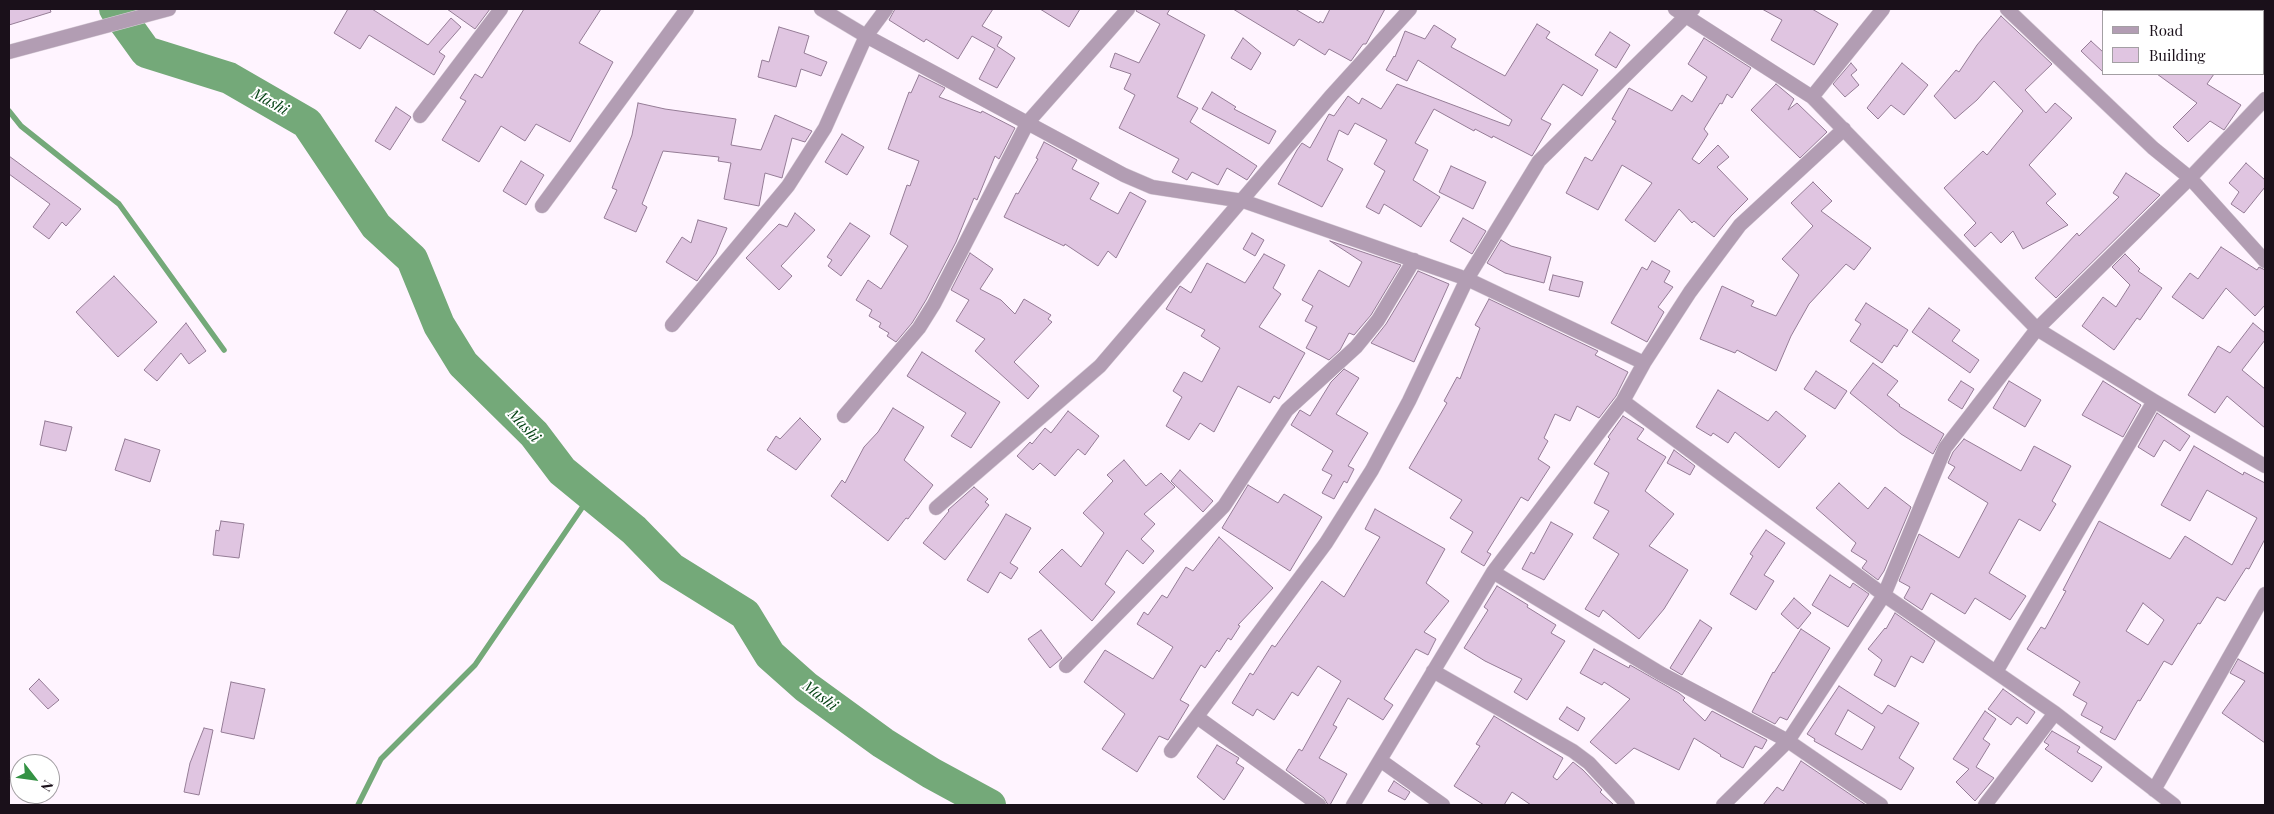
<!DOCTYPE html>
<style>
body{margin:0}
#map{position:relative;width:2274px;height:814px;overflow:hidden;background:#fff4ff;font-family:"Playfair Display",serif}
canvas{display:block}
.frame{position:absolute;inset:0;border:10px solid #1a101a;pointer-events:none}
.legend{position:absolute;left:2102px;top:10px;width:162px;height:65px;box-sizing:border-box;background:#fff;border:1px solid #a39fa3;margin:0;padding:6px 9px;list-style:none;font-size:15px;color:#1a101a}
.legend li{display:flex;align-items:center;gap:10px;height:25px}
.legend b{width:25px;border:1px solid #a39fa3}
.north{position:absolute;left:10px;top:754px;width:50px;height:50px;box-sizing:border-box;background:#fff;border:1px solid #a39fa3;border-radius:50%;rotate:120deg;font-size:14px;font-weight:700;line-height:20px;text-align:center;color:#1a101a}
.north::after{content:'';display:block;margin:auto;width:18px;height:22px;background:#349244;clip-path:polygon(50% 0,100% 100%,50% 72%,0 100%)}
</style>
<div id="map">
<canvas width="2274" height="814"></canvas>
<div class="frame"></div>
<ul class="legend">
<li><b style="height:6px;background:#b29db3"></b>Road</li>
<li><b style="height:14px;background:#e0c5e1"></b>Building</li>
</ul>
<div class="north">N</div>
</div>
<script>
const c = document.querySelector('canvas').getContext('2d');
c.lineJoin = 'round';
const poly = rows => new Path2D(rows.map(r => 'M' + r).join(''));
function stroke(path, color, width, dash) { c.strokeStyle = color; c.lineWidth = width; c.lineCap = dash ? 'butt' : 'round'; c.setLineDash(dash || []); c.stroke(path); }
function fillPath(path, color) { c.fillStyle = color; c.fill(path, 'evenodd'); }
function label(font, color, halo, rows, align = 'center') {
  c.font = font + ' "Playfair Display",serif'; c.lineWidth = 4; c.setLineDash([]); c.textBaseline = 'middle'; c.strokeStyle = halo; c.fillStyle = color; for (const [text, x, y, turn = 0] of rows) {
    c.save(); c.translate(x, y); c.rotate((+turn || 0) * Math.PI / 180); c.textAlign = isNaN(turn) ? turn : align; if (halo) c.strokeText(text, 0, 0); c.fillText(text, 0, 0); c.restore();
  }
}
stroke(poly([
 [9,111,21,126,119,204,224,350],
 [358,805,381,759,475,665,590,496]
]), '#74a979', 5.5);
stroke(poly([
 [115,9,146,52,229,78,307,123,376,226,412,259,439,325,463,364,534,434,562,471,634,530,671,568,745,614,770,655,806,687,883,743,931,773,990,805]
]), '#74a979', 32);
const building = poly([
 [9,9,50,9,51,12,9,25,9,9],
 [348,9,372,9,428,45,451,18,461,27,439,52,445,56,434,75,369,35,360,49,334,33,348,9],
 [447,9,490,9,475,29,447,9],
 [524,9,601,9,579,43,613,62,570,142,536,124,525,141,501,126,479,162,442,140,466,101,460,98,475,74,482,78,524,9],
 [895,9,993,9,982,26,1002,37,997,46,1015,58,997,88,979,79,995,49,972,36,958,59,926,39,924,42,889,20,895,9],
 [1040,9,1080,9,1069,27,1040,9],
 [1137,9,1170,9,1167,14,1205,35,1177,97,1198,108,1190,122,1257,166,1247,180,1227,168,1218,185,1192,172,1187,180,1172,172,1179,159,1119,128,1135,95,1124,89,1131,74,1110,67,1115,53,1139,63,1160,24,1136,11,1137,9],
 [1233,9,1295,9,1319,23,1320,21,1323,23,1330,9,1385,9,1366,44,1363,44,1351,61,1329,49,1325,55,1299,39,1294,46,1233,9],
 [1762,9,1812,9,1838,24,1814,65,1771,40,1782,20,1762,9],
 [2001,16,2052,64,2025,90,2046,113,2055,103,2072,118,2029,165,2056,194,2046,203,2068,225,2023,249,2013,231,2001,243,1991,232,1975,247,1964,235,1976,223,1944,188,1983,151,1987,155,2023,111,1994,81,1977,100,1955,119,1934,96,1956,70,1959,72,1977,45,2001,16],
 [1537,24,1550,32,1546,38,1598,70,1582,96,1563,84,1541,119,1551,124,1532,156,1493,136,1492,138,1475,129,1474,131,1434,109,1415,143,1428,150,1413,180,1440,197,1421,227,1384,204,1379,214,1366,207,1385,171,1374,164,1387,140,1355,123,1348,135,1339,130,1327,160,1343,169,1322,207,1278,184,1297,150,1302,143,1310,148,1329,114,1334,116,1348,96,1359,104,1362,98,1381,109,1397,84,1509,126,1512,120,1418,60,1407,81,1386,70,1394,56,1395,57,1405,31,1425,39,1434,25,1456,39,1451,47,1505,76,1537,24],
 [779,27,809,36,804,53,827,62,821,76,801,69,796,87,758,77,762,60,769,62,779,27],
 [1610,32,1630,45,1616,68,1595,55,1610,32],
 [1243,38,1261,53,1251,70,1231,58,1243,38],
 [1704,38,1751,68,1732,98,1727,94,1722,104,1720,103,1704,129,1708,134,1692,159,1699,164,1718,145,1729,157,1717,167,1748,199,1731,216,1714,237,1694,221,1692,223,1679,209,1655,242,1625,220,1652,183,1622,165,1598,210,1566,193,1585,157,1592,161,1616,121,1612,119,1629,88,1672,111,1682,95,1692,102,1707,77,1688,64,1704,38],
 [2091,41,2103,52,2103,72,2081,51,2091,41],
 [1851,63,1857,70,1851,75,1859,85,1845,97,1833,84,1851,63],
 [1902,63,1928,85,1904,115,1891,105,1878,119,1867,108,1902,63],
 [2157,74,2214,74,2207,84,2241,105,2224,130,2210,121,2188,142,2173,127,2197,103,2157,74],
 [919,75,945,88,939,97,981,113,982,111,1015,128,999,159,995,156,977,200,974,198,956,242,926,300,912,323,896,342,887,336,889,333,879,327,881,323,869,316,872,310,856,300,868,280,881,289,908,246,890,234,907,185,910,186,919,161,888,149,909,92,911,93,919,75],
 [1776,84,1794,99,1788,110,1797,103,1827,132,1800,158,1751,110,1776,84],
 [1212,92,1236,107,1234,109,1276,131,1269,144,1202,109,1212,92],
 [638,103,665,109,736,119,731,145,761,150,775,115,812,131,805,142,792,138,782,178,765,173,759,206,724,199,731,163,718,161,719,157,663,151,642,204,647,207,636,232,604,218,617,190,612,188,632,135,638,103],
 [396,107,411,117,390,150,375,141,396,107],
 [842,134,864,147,847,175,825,162,842,134],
 [1044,142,1077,160,1072,169,1099,183,1090,199,1118,214,1130,192,1146,201,1116,258,1108,251,1098,266,1065,244,1064,246,1004,217,1016,193,1018,194,1038,159,1036,158,1044,142],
 [9,156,81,209,66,226,62,222,49,239,33,227,50,204,9,174,9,156],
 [521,161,544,175,526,205,503,191,521,161],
 [2246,163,2265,180,2265,187,2244,213,2231,204,2239,192,2229,183,2246,163],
 [1451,166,1486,182,1473,209,1439,192,1451,166],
 [2126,173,2160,195,2056,298,2035,278,2077,233,2079,236,2119,197,2113,193,2126,173],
 [1813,182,1832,201,1821,211,1871,248,1854,270,1846,264,1809,304,1791,336,1776,371,1737,350,1735,353,1700,339,1722,286,1754,301,1751,306,1776,316,1799,275,1782,259,1813,226,1791,203,1813,182],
 [795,213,815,230,781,266,792,276,779,290,746,258,779,224,787,227,795,213],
 [1463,218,1486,231,1472,254,1450,241,1463,218],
 [698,220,727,228,716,254,697,281,666,262,682,237,691,243,698,220],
 [850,223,870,236,841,276,828,266,832,260,827,257,850,223],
 [1252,233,1264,240,1255,256,1243,249,1252,233],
 [1501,240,1511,246,1551,257,1544,283,1505,273,1487,263,1501,240],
 [1330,241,1401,265,1371,315,1354,335,1349,333,1340,350,1329,360,1306,348,1317,327,1305,321,1313,306,1302,300,1319,270,1349,287,1362,262,1330,241],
 [2221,247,2257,270,2259,267,2265,270,2265,305,2255,316,2226,288,2203,319,2172,297,2190,273,2198,279,2221,247],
 [970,253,993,269,980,289,1001,300,1015,314,1024,299,1051,315,1048,319,1052,322,1014,362,1039,386,1028,399,975,351,985,339,956,321,969,300,951,290,970,253],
 [1264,254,1285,265,1273,288,1281,294,1259,327,1305,353,1279,399,1274,396,1270,403,1238,386,1214,432,1200,423,1189,440,1166,426,1182,397,1173,391,1184,372,1202,382,1220,348,1201,336,1205,330,1166,309,1180,286,1191,293,1207,263,1245,283,1264,254],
 [2125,254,2140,269,2138,271,2162,288,2140,320,2137,318,2114,350,2082,326,2103,297,2116,307,2130,285,2112,267,2125,254],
 [1652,261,1670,271,1664,282,1673,287,1658,307,1664,312,1647,342,1611,323,1642,267,1647,270,1652,261],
 [1418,271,1449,284,1414,362,1371,343,1386,324,1418,271],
 [1553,275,1583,282,1579,297,1549,290,1553,275],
 [114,276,157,322,118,357,76,312,114,276],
 [1489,299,1598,351,1595,355,1628,372,1616,396,1599,418,1577,406,1570,421,1555,414,1544,438,1548,441,1538,459,1550,467,1528,501,1521,497,1487,552,1491,554,1484,566,1461,552,1473,532,1450,518,1462,500,1409,468,1447,403,1444,401,1457,377,1460,379,1480,328,1475,325,1489,299],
 [1866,303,1908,330,1897,347,1894,345,1882,363,1850,341,1861,324,1855,320,1866,303],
 [1929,308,1960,330,1952,341,1979,360,1970,373,1912,332,1929,308],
 [186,323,206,351,189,364,181,353,157,381,144,370,186,323],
 [2253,323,2265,333,2265,340,2242,370,2265,389,2265,428,2227,396,2215,413,2188,395,2218,346,2230,353,2253,323],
 [922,352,1000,402,971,448,951,436,966,413,907,376,922,352],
 [1873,363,1898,381,1887,395,1900,405,1899,406,1944,434,1933,454,1901,434,1850,393,1873,363],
 [1344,369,1359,378,1336,414,1368,433,1348,466,1354,469,1347,483,1344,481,1334,499,1322,493,1332,475,1322,470,1333,451,1291,425,1300,410,1310,416,1331,382,1344,369],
 [1816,371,1847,391,1835,409,1804,389,1816,371],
 [1961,381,1974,389,1962,409,1948,400,1961,381],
 [2009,381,2041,400,2025,427,1993,408,2009,381],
 [2103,381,2141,405,2123,437,2082,415,2103,381],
 [1718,390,1768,421,1776,411,1806,436,1779,468,1735,432,1728,443,1713,433,1711,436,1696,427,1718,390],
 [893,408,924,427,904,460,933,485,908,519,906,518,888,541,831,496,842,480,845,483,864,447,878,432,893,408],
 [1068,411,1099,436,1085,455,1078,449,1055,476,1040,463,1033,470,1017,456,1030,442,1032,444,1045,428,1051,433,1068,411],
 [2157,413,2190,436,2180,451,2164,440,2154,457,2138,447,2157,413],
 [1623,416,1644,429,1637,439,1666,457,1645,491,1674,514,1649,546,1688,570,1664,609,1639,639,1603,610,1599,617,1585,609,1619,554,1593,538,1609,511,1594,503,1609,473,1594,464,1610,439,1608,437,1623,416],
 [800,418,821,439,796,470,767,450,776,436,780,439,800,418],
 [45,421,72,427,66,451,40,445,45,421],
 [125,439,160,450,150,482,115,470,125,439],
 [1964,439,2021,471,2034,446,2071,466,2052,501,2056,504,2040,531,2019,519,1989,573,2026,596,2010,620,1975,598,1965,614,1931,593,1922,610,1904,598,1910,587,1899,581,1919,534,1959,558,1988,503,1948,478,1955,467,1948,463,1953,452,1964,439],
 [2194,446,2243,475,2244,472,2265,483,2265,539,2249,569,2246,568,2225,601,2217,597,2200,624,2198,623,2172,665,2164,661,2140,701,2138,700,2115,740,2100,732,2103,727,2081,715,2087,703,2073,695,2080,682,2027,649,2041,627,2045,629,2066,591,2063,590,2099,521,2170,559,2185,536,2232,565,2257,518,2207,490,2190,521,2161,505,2194,446],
 [2143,603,2164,620,2148,645,2126,631,2143,603],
 [1674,450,1695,466,1690,475,1667,463,1674,450],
 [1124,460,1146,486,1161,473,1175,487,1144,514,1155,524,1141,539,1154,551,1143,564,1127,550,1105,584,1115,592,1092,621,1039,572,1062,549,1081,567,1104,533,1083,513,1113,481,1107,475,1124,460],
 [1180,470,1213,501,1203,512,1171,481,1180,470],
 [1839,483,1868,509,1885,487,1911,507,1884,571,1878,580,1862,568,1867,561,1851,551,1856,543,1816,508,1839,483],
 [1248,485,1278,503,1284,494,1322,517,1290,571,1222,528,1248,485],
 [974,487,988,499,985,502,989,505,945,560,923,543,949,511,948,510,974,487],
 [1375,509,1445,549,1426,583,1449,601,1424,632,1436,639,1428,655,1416,649,1384,699,1393,705,1383,720,1348,698,1333,725,1337,727,1319,758,1347,774,1330,805,1328,805,1324,798,1286,770,1299,749,1302,751,1341,681,1318,666,1298,696,1292,692,1274,720,1257,709,1253,716,1232,703,1250,673,1253,675,1272,645,1275,647,1322,581,1344,597,1380,537,1365,529,1375,509],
 [1006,514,1031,528,1010,563,1018,568,1011,579,1000,572,988,593,967,580,1006,514],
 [221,521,244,524,239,558,213,555,216,530,219,531,221,521],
 [1551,522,1573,534,1544,580,1522,569,1531,552,1534,554,1551,522],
 [1766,530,1785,543,1764,575,1774,581,1756,610,1730,594,1753,556,1750,554,1766,530],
 [1219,537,1273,588,1238,625,1240,626,1231,640,1228,638,1219,652,1217,650,1205,668,1201,665,1180,700,1189,705,1168,740,1159,736,1137,772,1102,749,1125,714,1084,682,1105,650,1153,679,1173,647,1137,624,1144,612,1148,615,1162,595,1167,598,1186,567,1193,571,1219,537],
 [1830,575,1850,588,1853,583,1869,594,1848,627,1812,605,1830,575],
 [1497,586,1528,605,1527,607,1556,625,1551,633,1565,641,1527,700,1514,692,1522,679,1485,661,1464,648,1488,610,1484,607,1497,586],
 [1794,598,1811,613,1798,629,1781,614,1794,598],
 [1895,613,1935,641,1923,663,1911,656,1895,687,1874,675,1882,660,1868,649,1885,628,1886,629,1895,613],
 [1700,620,1712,628,1682,675,1670,668,1700,620],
 [1801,629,1830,648,1787,720,1780,717,1775,724,1752,712,1773,672,1774,673,1801,629],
 [1041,630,1062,658,1050,668,1028,639,1041,630],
 [1594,649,1629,668,1630,665,1679,693,1685,698,1683,700,1705,721,1712,711,1767,740,1762,749,1755,746,1743,768,1720,756,1721,755,1694,738,1679,770,1634,748,1616,764,1590,742,1630,699,1604,682,1602,685,1580,673,1594,649],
 [2238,659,2265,674,2265,743,2222,713,2245,681,2230,673,2238,659],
 [39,679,59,700,48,709,29,689,39,679],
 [231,682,265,689,254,739,221,732,231,682],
 [1839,686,1882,714,1888,705,1919,723,1899,758,1914,768,1901,790,1814,741,1815,739,1807,734,1839,686],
 [1848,710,1875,727,1862,750,1835,734,1848,710],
 [2003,689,2035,712,2027,724,2017,717,2011,725,1988,709,2003,689],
 [1567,707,1585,718,1578,731,1559,719,1567,707],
 [1985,711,1996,719,1983,739,1990,744,1976,767,1994,778,1975,801,1956,782,1969,769,1953,759,1985,711],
 [1494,716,1563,758,1553,777,1557,780,1573,762,1583,770,1602,790,1600,792,1614,805,1531,805,1512,792,1504,805,1484,805,1454,786,1480,746,1476,744,1494,716],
 [204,728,213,730,199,795,184,792,190,763,204,728],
 [2052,731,2080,747,2077,752,2102,767,2092,782,2045,749,2049,745,2044,742,2052,731],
 [1217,745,1239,758,1236,763,1244,768,1224,800,1197,777,1217,745],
 [1801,761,1866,805,1763,805,1777,787,1783,791,1801,761],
 [1394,781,1410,792,1405,800,1388,791,1394,781]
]);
fillPath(building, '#e0c5e1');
stroke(building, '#957c96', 1);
const minor = poly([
 [821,9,866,36,1124,175,1152,187,1243,201,1467,279,1644,363],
 [1675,9,1812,97,2037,329,2154,401,2265,466],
 [2007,9,2153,148,2190,178,2265,261],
 [1812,97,1883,9],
 [420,116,501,9],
 [542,206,687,9],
 [672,325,788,186,825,128,866,36,886,9],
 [1623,401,1884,595,2055,713,2174,805],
 [844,416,919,328,934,304,1028,122,1128,9],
 [936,508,1100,366,1330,97,1410,9],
 [1493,572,1660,673,1788,741,1881,805],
 [1066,666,1224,506,1287,410,1356,347,1378,320,1414,260],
 [1433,671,1573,751,1589,763,1628,805],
 [1996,672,2154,401],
 [1197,717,1319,805],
 [1171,751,1326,543,1372,470,1409,401,1467,279,1539,161,1693,9],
 [1380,760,1443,805],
 [2154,790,2265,594],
 [1353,805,1493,572,1623,401,1644,363,1690,292,1740,225,1844,129],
 [1723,805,1788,741,1884,595,1945,448,2037,329,2190,178,2265,99],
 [1985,805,2055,713]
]);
const tertiary = poly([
 [9,52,169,9]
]);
stroke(minor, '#dad0da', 15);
stroke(tertiary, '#dad0da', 15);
stroke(minor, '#b29db3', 14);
stroke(tertiary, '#b29db3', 14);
label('italic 15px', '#054214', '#fff', [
 ["Mashi",270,102,29],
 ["Mashi",524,426,47],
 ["Mashi",820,696,37]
]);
</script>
